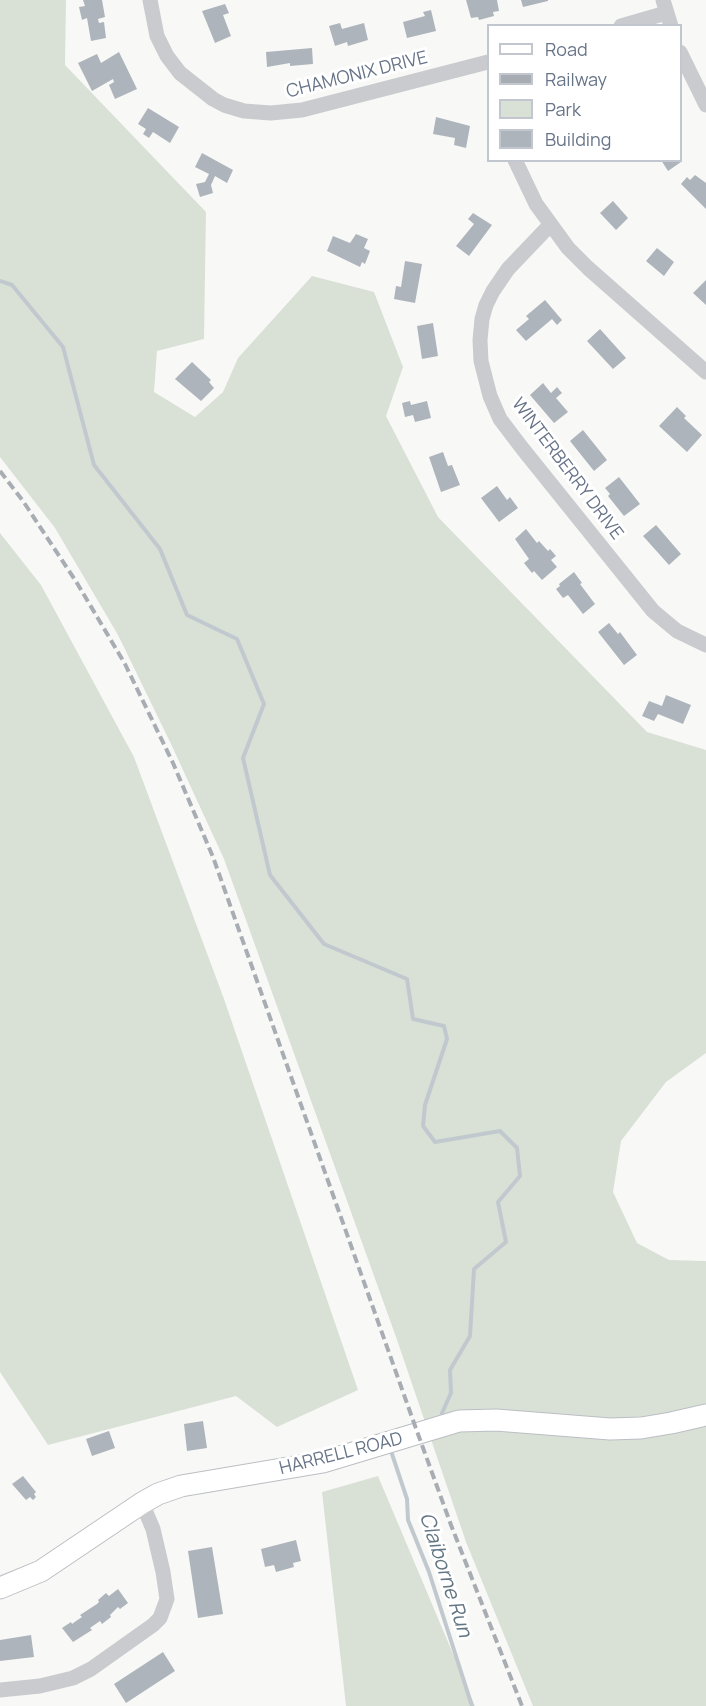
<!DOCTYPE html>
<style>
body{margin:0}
#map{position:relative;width:706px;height:1706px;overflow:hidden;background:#f8f9f6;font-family:Manrope,sans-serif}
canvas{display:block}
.legend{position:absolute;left:487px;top:24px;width:195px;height:138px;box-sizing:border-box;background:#fff;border:2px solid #c2c7cf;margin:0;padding:8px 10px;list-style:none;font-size:18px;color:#677488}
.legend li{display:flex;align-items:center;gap:12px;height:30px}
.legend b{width:30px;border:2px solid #c2c7cf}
</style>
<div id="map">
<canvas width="706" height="1706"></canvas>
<ul class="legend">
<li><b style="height:8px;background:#fff"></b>Road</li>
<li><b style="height:8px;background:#a8adb4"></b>Railway</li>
<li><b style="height:16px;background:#d9e1d7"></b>Park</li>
<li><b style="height:16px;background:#adb4bb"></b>Building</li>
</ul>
</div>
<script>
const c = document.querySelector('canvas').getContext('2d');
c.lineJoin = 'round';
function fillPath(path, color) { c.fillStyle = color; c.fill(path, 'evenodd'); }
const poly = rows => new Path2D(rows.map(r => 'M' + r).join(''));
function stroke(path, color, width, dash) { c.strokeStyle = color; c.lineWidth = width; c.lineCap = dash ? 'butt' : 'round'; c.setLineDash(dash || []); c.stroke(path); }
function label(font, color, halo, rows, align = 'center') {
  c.font = font + ' Manrope,sans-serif'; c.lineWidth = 6; c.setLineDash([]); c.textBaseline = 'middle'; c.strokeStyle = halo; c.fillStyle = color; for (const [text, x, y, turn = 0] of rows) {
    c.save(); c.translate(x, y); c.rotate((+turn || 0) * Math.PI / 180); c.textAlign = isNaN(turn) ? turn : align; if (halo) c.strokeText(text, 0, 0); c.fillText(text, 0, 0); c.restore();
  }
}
fillPath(poly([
 [0,0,66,0,65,65,206,212,204,339,157,351,154,392,195,417,223,392,238,358,312,276,374,292,403,367,386,416,438,517,647,732,706,750,706,1053,666,1082,621,1141,613,1192,637,1243,669,1260,706,1261,706,1706,533,1706,466,1542,396,1337,224,859,171,744,118,635,55,528,0,457],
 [0,533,41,585,134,757,224,999,358,1390,277,1427,236,1396,48,1445,0,1372],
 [378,1476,475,1706,346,1706,322,1492]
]), '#d9e1d7');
stroke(poly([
 [0,281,12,285,63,347,94,465,160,549,187,615,237,639,264,704,243,758,270,875,324,944,407,979,413,1019,444,1026,447,1039,425,1105,423,1126,435,1142,500,1131,517,1148,520,1176,498,1202,506,1242,474,1269,470,1336,450,1370,451,1393,442,1413],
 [392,1454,407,1499,408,1520,429,1572,472,1706]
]), '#c1c9cf', 4);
fillPath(poly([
 [83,0,102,0,105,17,98,19,99,23,104,22,106,38,91,41,87,18,82,20,79,7,85,6],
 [466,0,497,0,499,11,493,12,494,16,479,20,478,17,471,18],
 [521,0,548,0,548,1,523,7],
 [225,4,229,13,223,15,231,36,215,43,202,11],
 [431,10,436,31,407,38,403,22,425,16,423,12],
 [340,23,342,29,364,23,368,40,348,46,347,42,335,46,329,26],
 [312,48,313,64,290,66,290,63,267,67,266,52],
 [119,52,137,89,115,99,109,85,114,82,113,79,92,91,78,63,97,54,101,63],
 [148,108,179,127,170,143,153,132,149,138,143,134,146,129,138,124],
 [436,117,470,126,466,148,454,145,455,138,433,134],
 [202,153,233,170,227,183,215,176,211,185,213,193,200,197,196,184,205,182,209,174,195,167],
 [661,160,680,160,681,162,668,171],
 [695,175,706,183,706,209,681,184,687,177,690,180],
 [613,201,628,218,616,230,600,213],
 [473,213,492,225,469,256,456,246,474,224,468,219],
 [356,234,368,239,364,248,370,251,365,264,362,262,360,267,327,251,333,236,350,243],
 [657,248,674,262,664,276,646,261],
 [405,261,422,264,415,303,394,299,396,286,401,287],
 [706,280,706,305,693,293],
 [545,300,562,320,557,325,552,319,526,341,516,330,529,319,526,316],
 [433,323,438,356,422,359,417,326],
 [600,329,626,358,613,369,587,341],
 [192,362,211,380,209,382,214,388,201,401,175,379],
 [543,383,551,393,557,387,562,393,556,398,568,412,554,423,530,395],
 [410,401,411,405,427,401,431,418,415,422,413,415,405,417,402,403],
 [677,407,686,416,684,418,702,435,687,452,659,426],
 [583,430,607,460,594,471,570,441],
 [443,452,448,466,452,465,460,485,441,492,429,457],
 [619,477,640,504,624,516,608,496,610,494,605,488],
 [497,486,507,500,510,497,518,508,499,522,481,498],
 [656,525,681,554,669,565,643,536],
 [526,529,537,543,539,541,548,551,550,549,556,556,551,560,557,567,542,580,534,571,532,573,524,563,529,559,515,539],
 [574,572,582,583,580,584,595,604,583,614,568,595,563,598,556,589,560,586,559,584],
 [609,623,618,634,620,632,637,655,624,665,598,632],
 [666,695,691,705,683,724,658,714,654,721,642,716,649,701,662,706],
 [203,1421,207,1448,187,1451,184,1424],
 [109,1431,115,1448,92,1456,86,1439],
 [23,1476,36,1492,34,1494,36,1497,33,1500,30,1497,26,1500,12,1484],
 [296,1540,301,1561,293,1563,294,1567,276,1572,274,1565,265,1567,261,1549],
 [212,1547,223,1614,198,1618,188,1551],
 [118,1589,128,1603,120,1609,118,1607,110,1615,111,1617,102,1624,100,1621,90,1628,92,1630,73,1642,62,1628,71,1622,72,1624,76,1621,82,1617,80,1615,97,1604,99,1602,98,1600,106,1593,109,1596],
 [31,1635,34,1657,0,1661,0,1640],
 [163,1652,175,1671,126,1703,114,1684]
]), '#adb4bb');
const secondary = poly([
 [0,1588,41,1571,142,1503,158,1494,181,1486,323,1462,459,1421,496,1420,610,1429,641,1428,671,1423,706,1415]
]);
stroke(secondary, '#bbbec4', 23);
stroke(poly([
 [150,0,157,36,167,56,180,73,213,99,224,105,244,111,271,113,302,110,488,62],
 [663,0,671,26],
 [621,26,666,13],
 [680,52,706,105],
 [515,160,536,204,568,248,588,268,706,372],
 [550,225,508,269,493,291,486,305,482,319,480,340,481,361,490,396,500,419,522,448,653,611,677,631,706,645],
 [0,1690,40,1686,73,1678,91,1669,153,1625,160,1618,167,1599,163,1572,153,1529,142,1503]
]), '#c9cbcf', 15);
stroke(secondary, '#fff', 21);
stroke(poly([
 [0,471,23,501,77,583,125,664,173,763,213,857,414,1423,451,1525,522,1706]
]), '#a8adb4', 4, [9, 4.5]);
label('18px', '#677488', '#fff', [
 ["CHAMONIX DRIVE",357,75,-14],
 ["WINTERBERRY DRIVE",567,469,53],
 ["HARRELL ROAD",341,1454,-14]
]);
label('italic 20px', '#637683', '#fff', [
 ["Claiborne Run",445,1575,72]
]);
</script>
